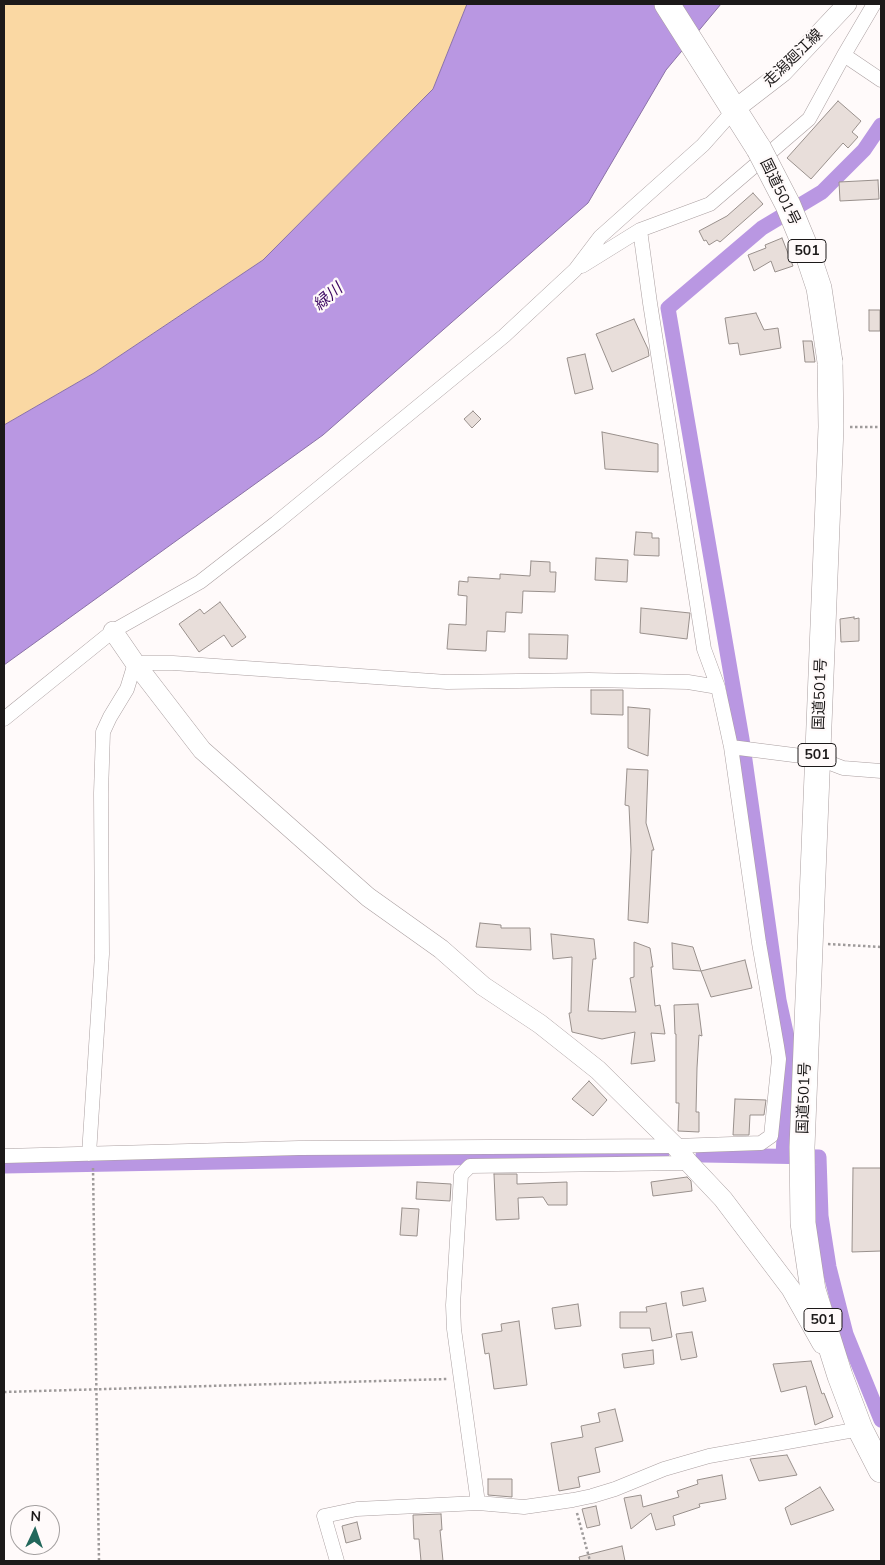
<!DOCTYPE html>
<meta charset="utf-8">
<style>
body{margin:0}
#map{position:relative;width:885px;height:1565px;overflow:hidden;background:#fffafa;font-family:Mulish,sans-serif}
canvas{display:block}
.frame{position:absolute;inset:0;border:5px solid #1c1919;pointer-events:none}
.north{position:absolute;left:10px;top:1505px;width:50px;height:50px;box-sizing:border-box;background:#fffafa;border:1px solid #a4a0a0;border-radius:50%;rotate:3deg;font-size:14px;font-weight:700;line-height:20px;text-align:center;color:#1c1919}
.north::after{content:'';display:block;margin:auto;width:18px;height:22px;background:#22675b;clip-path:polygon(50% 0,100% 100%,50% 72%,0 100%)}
</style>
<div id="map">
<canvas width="885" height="1565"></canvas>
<div class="frame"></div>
<div class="north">N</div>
</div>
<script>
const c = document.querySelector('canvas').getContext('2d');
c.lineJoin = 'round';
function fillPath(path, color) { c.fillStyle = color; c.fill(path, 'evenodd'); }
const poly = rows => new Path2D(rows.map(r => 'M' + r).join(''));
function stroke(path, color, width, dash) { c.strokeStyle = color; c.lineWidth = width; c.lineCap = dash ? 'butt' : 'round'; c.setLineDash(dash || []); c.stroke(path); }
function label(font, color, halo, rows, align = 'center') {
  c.font = font + ' Mulish,"Noto Sans JP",sans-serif'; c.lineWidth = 4.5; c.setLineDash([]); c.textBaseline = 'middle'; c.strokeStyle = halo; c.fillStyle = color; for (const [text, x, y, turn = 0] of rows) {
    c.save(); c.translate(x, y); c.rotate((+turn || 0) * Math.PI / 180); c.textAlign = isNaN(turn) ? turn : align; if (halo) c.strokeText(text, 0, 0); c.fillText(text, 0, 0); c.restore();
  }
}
fillPath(poly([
 [4,4,467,4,433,89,263,260,94,373,4,425]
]), '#fad8a3');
const water = poly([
 [467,4,721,4,666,70,588,203,323,435,4,665,4,425,94,373,263,260,433,89,467,4]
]);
fillPath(water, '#b997e2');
stroke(water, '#8a71a6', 1);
stroke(poly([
 [703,1155,819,1157,821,1216,829,1267,846,1334,881,1420],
 [783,1156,789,1046,779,1000,742,739,668,308,762,228,822,192,864,150,881,125],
 [4,1166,662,1154]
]), '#b997e2', 15);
const building = poly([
 [838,101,861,121,852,132,858,137,848,148,843,143,811,179,787,158,838,101],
 [878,180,879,199,840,201,839,182,878,180],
 [753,193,763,204,720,242,717,240,709,245,706,240,704,241,699,231,727,216,753,193],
 [782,238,793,266,775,272,771,261,754,271,748,255,766,248,765,245,782,238],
 [869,310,880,310,880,331,869,331,869,310],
 [756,313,764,330,778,328,781,348,740,355,738,343,729,344,725,318,756,313],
 [634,319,648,349,649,356,612,372,596,334,634,319],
 [803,341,812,341,815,362,805,362,803,341],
 [585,354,593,389,575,394,567,358,585,354],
 [473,411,481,419,472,428,464,419,473,411],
 [602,432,658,444,658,472,605,469,602,432],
 [636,532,652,533,652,538,659,538,659,556,634,555,636,532],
 [596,558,628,560,627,582,595,580,596,558],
 [531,561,550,562,550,572,556,572,555,592,523,591,522,613,506,612,505,632,487,631,486,651,447,649,449,624,466,625,467,596,458,595,459,581,468,582,468,577,500,579,500,574,530,576,531,561],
 [220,602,246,637,232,647,224,635,199,652,179,624,200,609,204,614,220,602],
 [641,608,690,613,687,639,640,633,641,608],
 [854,617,854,619,859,618,859,641,841,642,840,619,854,617],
 [529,634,568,635,567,659,529,658,529,634],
 [591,690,623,690,623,715,591,714,591,690],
 [628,707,650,709,648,756,628,748,628,707],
 [627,769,648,770,646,823,654,850,652,850,648,923,628,920,631,850,629,806,625,805,627,769],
 [480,923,501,925,501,928,530,928,531,950,476,947,480,923],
 [551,934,594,939,596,959,593,959,588,1011,636,1012,630,978,634,977,634,942,650,948,653,967,651,967,655,1006,660,1005,665,1034,651,1033,655,1061,631,1064,635,1032,602,1039,572,1032,569,1013,571,1013,572,957,553,959,551,934],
 [672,943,693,947,701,971,673,969,672,943],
 [745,960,752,988,711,997,701,971,745,960],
 [698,1004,702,1036,699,1035,697,1068,696,1112,699,1112,699,1132,678,1131,679,1103,676,1103,676,1034,675,1034,674,1005,698,1004],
 [589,1081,607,1100,593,1116,572,1099,589,1081],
 [735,1099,766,1100,764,1115,750,1115,749,1135,733,1135,735,1099],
 [853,1168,881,1168,881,1251,852,1252,853,1168],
 [494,1174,517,1174,517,1184,567,1182,567,1205,548,1205,543,1197,518,1198,519,1219,496,1220,494,1174],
 [687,1177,691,1181,692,1191,653,1196,651,1182,687,1177],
 [417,1182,451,1184,450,1201,416,1199,417,1182],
 [402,1208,419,1209,417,1236,400,1235,402,1208],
 [703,1288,706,1301,683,1306,681,1292,703,1288],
 [666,1303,672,1337,652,1341,650,1328,620,1328,620,1312,647,1312,646,1307,666,1303],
 [578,1304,581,1326,555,1329,552,1308,578,1304],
 [519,1321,527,1385,494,1389,489,1353,485,1354,482,1334,502,1331,501,1324,519,1321],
 [692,1332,697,1357,681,1360,676,1334,692,1332],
 [653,1350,654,1364,624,1368,622,1354,653,1350],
 [811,1361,822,1394,824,1393,833,1417,815,1425,806,1386,781,1392,773,1364,811,1361],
 [615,1409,623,1441,595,1448,600,1472,578,1477,580,1487,559,1491,551,1443,583,1437,581,1426,600,1422,598,1413,615,1409],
 [787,1455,797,1475,759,1481,750,1459,787,1455],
 [722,1475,726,1499,699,1504,700,1507,673,1516,675,1525,656,1530,651,1513,631,1529,624,1498,641,1495,643,1507,679,1497,677,1491,698,1484,697,1480,722,1475],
 [488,1479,512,1479,512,1497,488,1495,488,1479],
 [820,1487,834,1510,791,1525,785,1508,820,1487],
 [596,1506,600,1525,587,1528,582,1509,596,1506],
 [441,1514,442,1530,440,1530,443,1561,421,1561,419,1539,414,1539,413,1515,441,1514],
 [357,1522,361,1539,346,1543,342,1526,357,1522],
 [622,1546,625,1561,580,1561,579,1557,622,1546]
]);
fillPath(building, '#e8deda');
stroke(building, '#99908c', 1);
const street = poly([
 [844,55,874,4],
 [582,266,640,230,710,204,809,119,844,55,881,80],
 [4,719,113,631,200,582,276,523,504,336,575,270,600,237,703,145,735,109],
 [731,747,817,758,843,768,881,771],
 [89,1154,102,954,101,793,103,732,110,717,127,689,135,663,173,663,447,682,589,680,688,682,718,687],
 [4,1156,299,1148,675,1146,761,1143,771,1136,779,1059,777,1046,759,943,731,747,718,687,704,649,650,303,640,230],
 [478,1503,454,1329,453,1305,461,1175,470,1166,689,1163],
 [337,1561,324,1516,357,1509,478,1503,524,1507,573,1500,592,1496,615,1489,664,1469,709,1456,860,1429]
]);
const secondary = poly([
 [735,109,783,72,847,4],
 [113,631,135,663,202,750,368,897,441,949,483,986,540,1024,598,1070,675,1146,689,1163,723,1199,791,1289,822,1344]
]);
const highway = poly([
 [667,4,759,149],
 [830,362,831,427,802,1147,803,1223,813,1290,840,1376,860,1429,881,1470]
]);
stroke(street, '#aa9fa0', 15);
stroke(secondary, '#aa9fa0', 20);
stroke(highway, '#aa9fa0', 26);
stroke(poly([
 [850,427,881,427],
 [828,944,881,947],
 [93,1168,99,1561],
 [4,1392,447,1379],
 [577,1513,590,1561]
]), '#9e9a9a', 2.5, [2.5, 2.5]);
stroke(street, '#fff', 14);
stroke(secondary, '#fff', 19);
stroke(highway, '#fff', 25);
const highwayBridge = poly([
 [759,149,788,205,805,246,819,288,830,362]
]);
stroke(highwayBridge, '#aa9fa0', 26, []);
stroke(highwayBridge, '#fff', 25);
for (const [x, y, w] of [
 [807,251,38],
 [817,755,38],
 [823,1320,38]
]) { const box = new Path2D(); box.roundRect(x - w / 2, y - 11.5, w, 23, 4); c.fillStyle = '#fffafa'; c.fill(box); stroke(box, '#1c1919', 1); }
label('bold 14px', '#1c1919', null, [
 ["501",807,251],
 ["501",817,755],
 ["501",823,1320]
]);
label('15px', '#1c1919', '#fffafa', [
 ["走潟廻江線",793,58,-44],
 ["国道501号",780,192,64],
 ["国道501号",820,694,-88],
 ["国道501号",804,1098,-88]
]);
label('italic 16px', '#3c0762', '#fffafa', [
 ["緑川",328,297,-41]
]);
</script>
